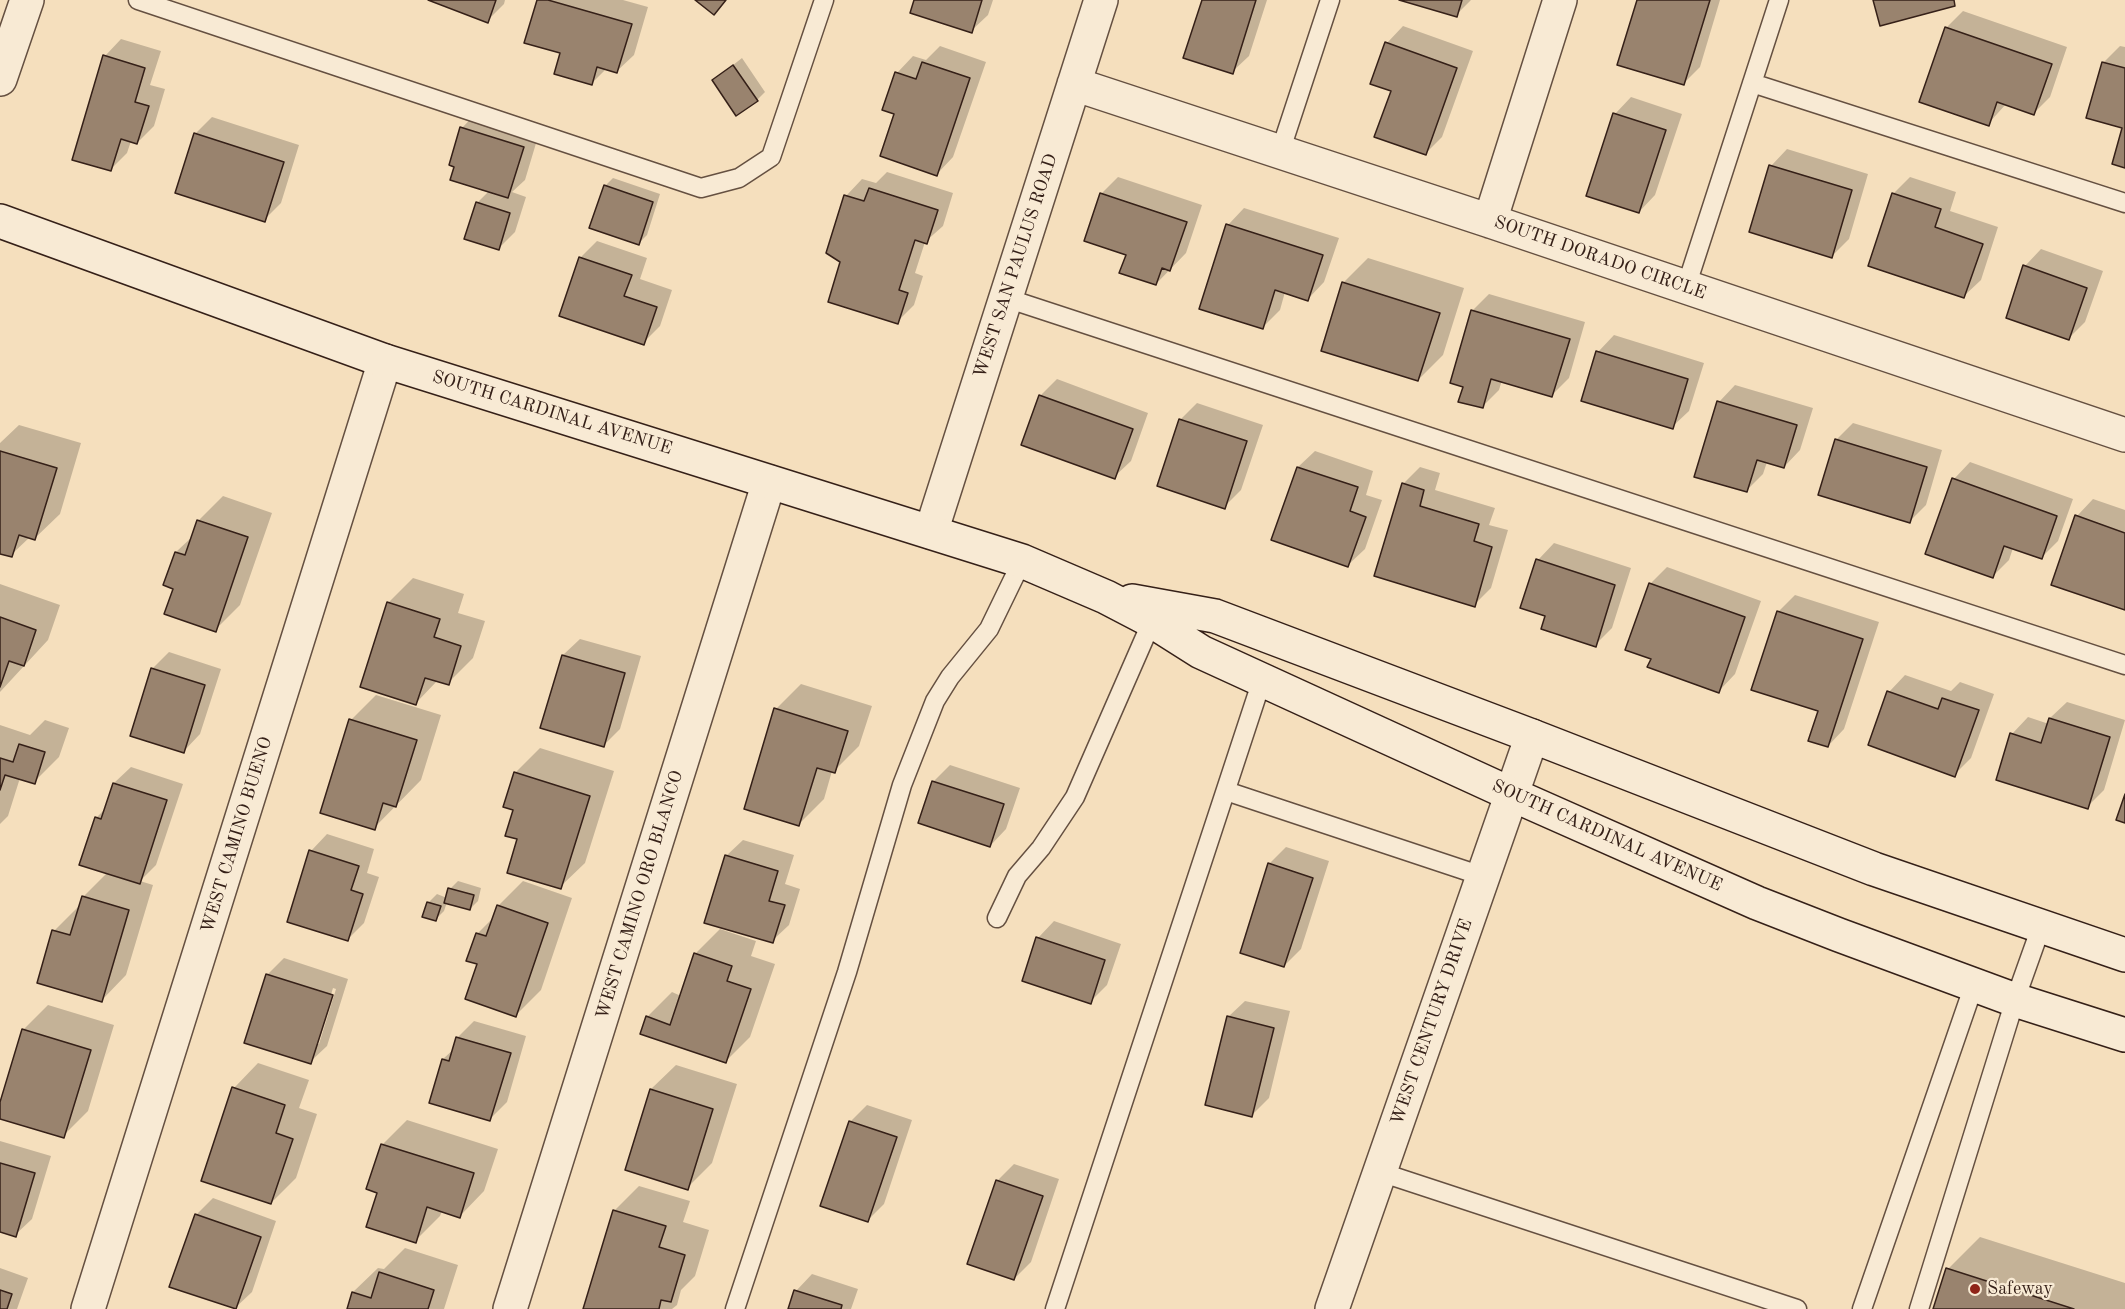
<!DOCTYPE html>
<style>
body{margin:0}
canvas{display:block;background:#f5dfbd}
</style>
<canvas width="2125" height="1309"></canvas>
<script>
const c = document.querySelector('canvas').getContext('2d');
c.lineJoin = 'round';
function fillPath(path, color) { c.fillStyle = color; c.fill(path, 'evenodd'); }
const poly = rows => new Path2D(rows.map(r => 'M' + r).join(''));
function stroke(path, color, width, dash) { c.strokeStyle = color; c.lineWidth = width; c.lineCap = dash ? 'butt' : 'round'; c.setLineDash(dash || []); c.stroke(path); }
function label(font, color, halo, rows, align = 'center') {
  c.font = font + ' "Old Standard TT",serif'; c.lineWidth = 4.5; c.setLineDash([]); c.textBaseline = 'middle'; c.strokeStyle = halo; c.fillStyle = color; for (const [text, x, y, turn = 0] of rows) {
    c.save(); c.translate(x, y); c.rotate((+turn || 0) * Math.PI / 180); c.textAlign = isNaN(turn) ? turn : align; if (halo) c.strokeText(text, 0, 0); c.fillText(text, 0, 0); c.restore();
  }
}
fillPath(poly([
 [433,0,505,0,504,4,487,21],
 [538,0,623,0,648,7,634,55,617,71,607,68,592,83,562,52],
 [915,0,993,0,988,15,971,31],
 [1204,0,1267,0,1249,56,1232,72],
 [1404,0,1471,0,1456,15],
 [1638,0,1720,0,1700,67,1683,84],
 [1963,11,2067,47,2050,97,2033,114,2006,104,1988,124,1946,28],
 [1403,26,1473,51,1442,137,1425,154,1393,91,1387,43],
 [121,39,161,51,150,85,165,89,154,126,137,143,131,141,127,153,110,170,105,56],
 [940,46,986,62,953,157,937,174,896,113,884,109,897,73,913,56,926,60],
 [2120,46,2125,47,2125,166,2124,127,2103,63],
 [742,58,765,92,757,100,714,80],
 [1631,97,1682,114,1655,195,1639,212,1615,114],
 [478,111,540,130,525,180,512,192,526,197,515,232,498,249,477,203,489,191,456,165,462,128],
 [212,117,299,145,281,203,264,220,195,134],
 [1787,149,1868,174,1849,239,1832,256,1771,166],
 [887,172,953,193,943,226,925,242,915,273,923,276,914,305,897,322,842,261,846,196,862,179,876,183],
 [1118,177,1202,205,1186,253,1156,284,1127,255,1101,194],
 [1910,177,1956,192,1950,211,1998,227,1981,280,1964,296,1893,194],
 [613,178,660,194,647,235,639,243,605,186],
 [1244,208,1339,238,1324,282,1308,299,1285,292,1280,310,1263,327,1228,225],
 [597,241,647,258,640,279,672,290,660,326,643,343,580,258],
 [2041,249,2103,271,2085,322,2068,339,2025,266],
 [1368,258,1464,288,1443,355,1418,380,1343,283],
 [1489,294,1585,322,1569,378,1552,395,1502,380,1499,390,1482,407,1464,386,1472,311],
 [1614,335,1704,363,1689,411,1672,427,1598,352],
 [1057,379,1148,413,1131,461,1114,477,1040,396],
 [1735,385,1813,408,1800,450,1784,467,1767,462,1763,474,1746,491,1719,402],
 [1197,403,1263,425,1241,490,1224,507,1180,420],
 [1853,423,1942,450,1926,505,1909,522,1836,440],
 [19,425,81,443,60,514,35,538,30,537,11,555,0,552,0,443],
 [1315,451,1373,471,1366,495,1382,500,1365,549,1348,565,1273,540,1298,467],
 [1970,462,2073,499,2058,541,2041,558,2013,548,2009,560,1992,577,1954,479],
 [1420,467,1440,473,1435,490,1495,508,1489,525,1508,530,1491,588,1474,605,1403,484],
 [223,496,272,513,240,605,215,630,175,588,176,552,193,536,198,521],
 [2093,499,2125,510,2125,609,2077,516],
 [1554,543,1631,568,1612,628,1595,645,1547,615,1538,560],
 [1667,567,1761,601,1735,674,1719,691,1653,658,1650,584],
 [413,578,464,594,458,613,485,621,473,658,448,683,438,680,416,703,388,603],
 [0,584,60,605,48,640,0,692],
 [1795,595,1879,622,1844,729,1828,746,1820,710,1778,612],
 [580,639,641,656,620,729,603,746,542,727,563,655],
 [169,652,221,669,200,734,184,751,152,669],
 [1905,675,1951,691,1960,682,1994,694,1971,758,1954,775,1889,692],
 [801,684,872,706,859,746,834,771,832,771,824,799,799,824,776,709],
 [376,695,441,715,421,780,374,828,351,720],
 [2067,702,2125,720,2104,790,2087,807,2012,734,2028,717,2049,724,2050,718],
 [45,720,69,728,59,757,34,782,20,778,8,816,0,824,0,725,30,735],
 [540,748,614,771,585,863,560,887,519,838,515,809,515,773],
 [950,765,1020,788,1006,829,990,846,920,822,934,781],
 [131,767,183,784,156,865,140,881,153,885,126,975,102,1000,54,931,79,906,80,906,83,897,108,872,96,818,106,808,114,783],
 [327,834,374,849,367,873,379,877,364,923,347,940,311,851],
 [743,840,794,855,785,884,800,889,789,925,772,941,726,856],
 [1286,847,1329,861,1301,949,1284,966,1269,864],
 [458,881,481,888,478,901,470,909,447,902,444,911,436,919,424,916,429,902,437,894,447,898,450,889],
 [523,881,572,898,541,990,516,1015,479,963,477,934,494,917,498,906],
 [1054,921,1121,944,1107,985,1090,1002,1038,938],
 [720,929,756,941,751,956,775,964,750,1037,725,1062,647,1017,672,992,681,996,695,954],
 [284,958,348,979,327,1046,310,1062,267,975],
 [333,988,336,989,319,1044,316,1044],
 [1245,1001,1290,1011,1269,1098,1252,1115,1228,1017],
 [48,1005,114,1025,88,1111,63,1136,0,1117,0,1107,23,1030],
 [474,1021,526,1036,507,1102,490,1119,443,1059,455,1048,458,1037],
 [258,1063,309,1080,299,1108,317,1114,296,1178,271,1203,234,1088],
 [676,1065,737,1084,712,1163,687,1188,651,1089],
 [867,1105,912,1120,884,1204,867,1221,850,1122],
 [407,1120,498,1149,484,1191,460,1216,442,1211,440,1216,415,1241,379,1192,382,1145],
 [0,1141,51,1156,32,1219,15,1235,0,1231],
 [1014,1164,1059,1179,1031,1262,1014,1279,997,1181],
 [639,1186,690,1201,683,1222,709,1230,695,1276,681,1290,677,1305,672,1309,584,1309,614,1211],
 [213,1198,276,1221,252,1292,235,1308,196,1215],
 [1980,1237,2125,1283,2125,1309,1935,1309,1948,1269],
 [405,1248,458,1265,444,1309,348,1309,353,1292,378,1268,384,1269],
 [0,1268,28,1278,17,1309,0,1309],
 [812,1274,858,1289,851,1309,790,1309,796,1291]
]), '#0003');
const building = poly([
 [428,0,496,0,488,23,428,0],
 [537,0,548,0,632,24,617,73,597,67,592,85,554,74,560,53,524,43,537,0],
 [695,0,726,0,714,15,695,0],
 [914,0,982,0,972,33,910,13,914,0],
 [1202,0,1256,0,1233,74,1183,58,1202,0],
 [1399,0,1462,0,1457,17,1399,0],
 [1637,0,1710,0,1684,85,1617,65,1637,0],
 [1873,0,1954,0,1955,6,1880,26,1873,0],
 [1945,27,2052,64,2034,115,1997,102,1989,126,1919,102,1945,27],
 [1385,42,1457,68,1426,155,1374,137,1391,91,1370,84,1385,42],
 [103,55,145,68,135,102,149,106,137,144,121,139,111,171,72,160,103,55],
 [922,62,970,78,937,176,880,156,894,114,882,110,895,72,916,79,922,62],
 [2102,62,2125,68,2125,168,2112,164,2122,128,2086,118,2102,62],
 [733,65,758,101,736,116,712,80,733,65],
 [1613,113,1666,130,1639,213,1586,196,1613,113],
 [460,127,524,147,508,198,450,180,454,167,449,165,460,127],
 [194,133,284,162,265,222,175,193,194,133],
 [1769,165,1852,190,1832,258,1749,232,1769,165],
 [604,185,653,202,639,245,589,228,604,185],
 [869,188,938,210,927,244,915,240,899,290,908,293,898,324,828,302,840,262,826,253,844,195,864,201,869,188],
 [1100,193,1187,222,1170,271,1162,268,1156,285,1119,273,1126,255,1084,241,1100,193],
 [1892,193,1941,209,1935,227,1983,244,1964,298,1868,266,1892,193],
 [476,202,510,213,499,250,464,239,476,202],
 [1226,224,1323,255,1308,301,1275,290,1263,329,1199,309,1226,224],
 [579,257,632,275,624,296,657,307,644,345,559,316,579,257],
 [2023,265,2087,288,2069,340,2006,318,2023,265],
 [1342,282,1440,313,1418,381,1321,351,1342,282],
 [1471,310,1570,339,1552,397,1491,379,1483,408,1458,402,1463,387,1450,383,1471,310],
 [1596,351,1688,379,1673,429,1581,401,1596,351],
 [1039,395,1133,429,1115,479,1021,445,1039,395],
 [1717,401,1797,425,1784,468,1757,460,1747,492,1694,477,1717,401],
 [1179,419,1247,441,1225,509,1157,486,1179,419],
 [1835,439,1927,467,1910,523,1818,495,1835,439],
 [0,451,57,468,35,540,19,535,12,557,0,554,0,451],
 [1297,467,1358,487,1350,511,1366,517,1348,567,1271,540,1297,467],
 [1952,478,2057,516,2042,559,2004,546,1993,578,1925,554,1952,478],
 [1402,483,1424,490,1420,506,1479,524,1474,541,1492,547,1475,607,1374,576,1402,483],
 [2075,515,2125,533,2125,610,2051,585,2075,515],
 [197,520,248,537,216,632,164,614,173,589,163,585,175,552,185,555,197,520],
 [1536,559,1615,585,1596,647,1541,629,1545,616,1520,608,1536,559],
 [1649,583,1745,617,1719,693,1647,667,1651,659,1625,650,1649,583],
 [387,602,440,619,434,637,461,646,449,685,425,678,416,705,360,687,387,602],
 [1777,611,1863,639,1828,747,1808,741,1818,711,1751,690,1777,611],
 [0,617,36,630,24,666,9,661,0,687,0,617],
 [562,655,625,673,604,747,540,728,562,655],
 [151,668,205,685,184,753,130,736,151,668],
 [1887,691,1938,709,1942,698,1979,710,1955,777,1868,745,1887,691],
 [774,708,848,731,835,773,817,768,799,826,744,809,774,708],
 [2049,718,2110,737,2088,809,1996,780,2010,733,2041,743,2049,718],
 [349,719,417,740,396,807,383,803,375,830,320,813,349,719],
 [19,744,45,752,35,784,5,775,0,790,0,758,13,762,19,744],
 [514,772,590,796,561,889,507,873,517,839,505,836,513,810,503,807,514,772],
 [932,781,1004,804,990,847,918,823,932,781],
 [113,783,167,800,140,884,79,865,95,817,101,819,113,783],
 [2125,794,2125,823,2116,820,2125,794],
 [309,850,359,866,351,890,363,894,348,941,287,922,309,850],
 [725,855,778,871,769,901,785,905,773,943,704,923,725,855],
 [1268,863,1313,878,1284,967,1240,953,1268,863],
 [448,888,474,895,470,910,444,903,448,888],
 [82,896,129,910,102,1002,37,983,52,930,70,935,82,896],
 [427,902,441,906,436,921,422,917,427,902],
 [497,905,548,923,516,1017,465,999,477,964,466,961,476,933,486,936,497,905],
 [1036,937,1105,960,1091,1004,1022,981,1036,937],
 [694,953,732,966,727,981,751,989,726,1063,640,1034,646,1016,670,1025,694,953],
 [266,974,333,995,311,1064,244,1043,266,974],
 [1227,1016,1274,1028,1252,1117,1205,1105,1227,1016],
 [22,1029,91,1050,64,1138,0,1119,0,1102,22,1029],
 [456,1037,511,1053,490,1121,429,1103,442,1059,449,1061,456,1037],
 [232,1087,285,1105,276,1133,293,1139,271,1204,201,1181,232,1087],
 [650,1089,713,1109,688,1190,625,1170,650,1089],
 [849,1121,897,1137,868,1222,820,1206,849,1121],
 [381,1144,474,1173,460,1218,427,1207,416,1243,366,1227,377,1193,366,1189,381,1144],
 [0,1163,35,1173,16,1237,0,1232,0,1163],
 [996,1180,1043,1196,1014,1280,967,1264,996,1180],
 [613,1210,666,1226,659,1247,685,1255,671,1302,661,1300,659,1309,583,1309,613,1210],
 [195,1214,261,1237,236,1309,169,1287,195,1214],
 [1946,1268,2074,1309,1933,1309,1946,1268],
 [379,1272,434,1290,428,1309,347,1309,352,1292,371,1298,379,1272],
 [0,1290,12,1294,7,1309,0,1309,0,1290],
 [794,1290,842,1305,841,1309,788,1309,794,1290]
]);
fillPath(building, '#99836e');
stroke(building, '#352018', 1.5);
const service = poly([
 [138,0,701,188,739,178,771,157,824,0],
 [1752,83,2125,203],
 [1280,152,1330,0],
 [1686,287,1779,0],
 [1006,298,2125,665],
 [1226,791,1482,876],
 [997,918,1017,876,1041,848,1075,797,1152,621],
 [1380,1172,1797,1309],
 [735,1309,847,972,902,785,935,701,950,677,989,629,1022,561],
 [1055,1309,1262,680],
 [1862,1309,1974,985],
 [1919,1309,2015,1000,2041,927]
]);
const minor = poly([
 [0,79,27,0],
 [1074,84,1490,221,2125,435],
 [1490,221,1560,0],
 [931,532,1101,0],
 [88,1309,385,361],
 [510,1309,769,482],
 [1332,1309,1532,736]
]);
const secondary = poly([
 [0,221,385,361,1022,561,1106,597,1152,621,1201,652,1511,794,1757,903,1839,935,2015,1000,2125,1035],
 [1132,601,1215,616,1532,736,1874,869,2125,955]
]);
stroke(service, '#655041', 21);
stroke(minor, '#655041', 36);
stroke(secondary, '#352018', 36);
stroke(service, '#f8ead4', 18);
stroke(minor, '#f8ead4', 33);
stroke(secondary, '#f8ead4', 33);
for (const [x, y, r, color] of [
 [1975,1289,6,"#8f2418"]
]) { const dot = new Path2D(); dot.arc(x, y, r, 0, 2 * Math.PI); c.fillStyle = color; c.fill(dot); stroke(dot, '#f8ead4', 2); }
label('18px', '#352018', '#f8ead4', [
 ["SOUTH DORADO CIRCLE",1600,258,19],
 ["WEST SAN PAULUS ROAD",1016,266,-72],
 ["SOUTH CARDINAL AVENUE",552,413,17],
 ["WEST CAMINO BUENO",237,835,-73],
 ["SOUTH CARDINAL AVENUE",1607,836,24],
 ["WEST CAMINO ORO BLANCO",640,895,-73],
 ["WEST CENTURY DRIVE",1432,1022,-71]
]);
label('18px', '#352018', '#f8ead4', [
 ["Safeway",1987,1289]
], 'left');
</script>
